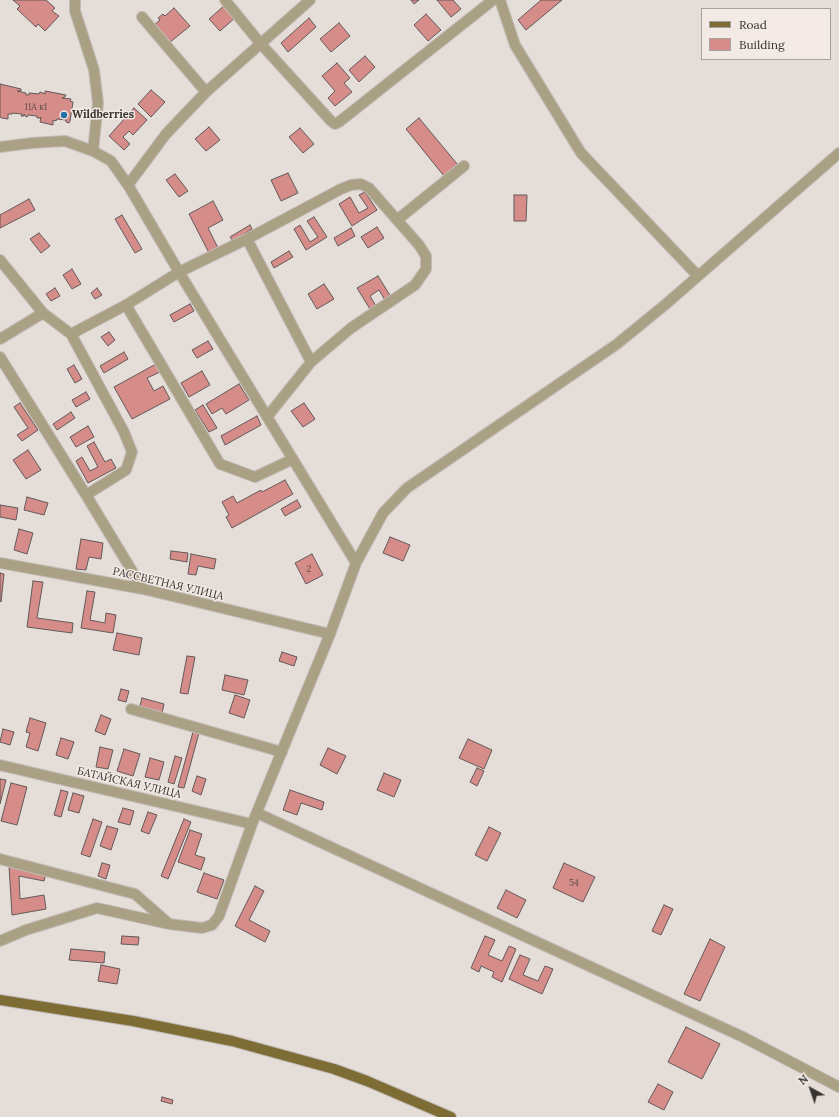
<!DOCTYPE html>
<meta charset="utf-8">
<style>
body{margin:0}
#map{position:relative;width:839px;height:1117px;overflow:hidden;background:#e5ddd8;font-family:Lora,serif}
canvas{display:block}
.legend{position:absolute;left:701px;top:8px;width:130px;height:52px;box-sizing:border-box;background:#f3eae5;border:1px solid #a7a19d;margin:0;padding:5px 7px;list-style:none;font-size:12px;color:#363331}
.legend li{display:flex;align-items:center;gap:8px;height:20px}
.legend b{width:20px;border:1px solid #a7a19d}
.north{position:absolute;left:791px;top:1069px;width:40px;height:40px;-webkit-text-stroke:3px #f3eae5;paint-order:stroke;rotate:320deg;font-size:11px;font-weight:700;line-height:16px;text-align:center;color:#363331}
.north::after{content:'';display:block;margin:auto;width:14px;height:18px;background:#363331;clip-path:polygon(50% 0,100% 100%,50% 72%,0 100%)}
</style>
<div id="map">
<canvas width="839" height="1117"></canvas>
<ul class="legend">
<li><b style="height:5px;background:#7e6c35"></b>Road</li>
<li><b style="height:11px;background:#d68d89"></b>Building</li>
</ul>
<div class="north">N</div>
</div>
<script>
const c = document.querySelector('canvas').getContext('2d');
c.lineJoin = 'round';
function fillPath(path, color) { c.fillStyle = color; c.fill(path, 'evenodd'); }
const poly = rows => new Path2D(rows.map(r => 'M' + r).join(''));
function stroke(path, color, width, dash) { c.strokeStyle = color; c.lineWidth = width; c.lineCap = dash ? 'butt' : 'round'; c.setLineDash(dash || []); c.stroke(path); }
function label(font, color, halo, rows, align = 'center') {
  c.font = font + ' Lora,serif'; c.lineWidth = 3; c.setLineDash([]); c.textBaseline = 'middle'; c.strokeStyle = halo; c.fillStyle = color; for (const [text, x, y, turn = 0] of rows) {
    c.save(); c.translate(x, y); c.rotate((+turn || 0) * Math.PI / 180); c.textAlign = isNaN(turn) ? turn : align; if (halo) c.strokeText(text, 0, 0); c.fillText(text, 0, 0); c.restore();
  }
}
const building = poly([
 [13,0,46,0,55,8,52,11,59,16,45,31,38,24,36,27,17,9,20,6,13,0],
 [411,0,419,0,414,4,411,0],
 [437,0,453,0,461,9,451,17,437,0],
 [541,0,562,0,526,30,518,20,541,0],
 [225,5,236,17,220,31,209,19,225,5],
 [174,8,190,26,169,43,154,25,160,20,158,18,163,14,165,16,174,8],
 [426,14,441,30,428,41,414,25,426,14],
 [309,18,316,27,288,52,281,43,309,18],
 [339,23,350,36,331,52,320,39,339,23],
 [365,56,375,67,359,82,349,70,365,56],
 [337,63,350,78,344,83,352,92,335,106,328,98,335,91,322,76,337,63],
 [0,84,21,89,21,91,17,91,26,93,26,95,29,95,29,93,39,94,40,92,45,94,45,91,66,95,65,97,62,98,71,99,70,101,73,102,70,121,69,123,66,122,66,120,57,119,56,121,53,120,53,125,40,122,41,117,40,118,37,118,37,116,28,115,27,117,25,116,24,114,24,116,21,116,22,114,12,113,12,114,8,114,8,119,2,118,0,117,0,84],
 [151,90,165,102,151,117,138,104,151,90],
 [134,108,147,120,133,135,129,131,123,137,130,144,124,150,109,136,134,108],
 [419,118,458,165,444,176,406,129,419,118],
 [209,127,220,140,206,151,195,139,209,127],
 [300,128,314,144,303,153,289,137,300,128],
 [288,173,298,193,281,201,271,180,288,173],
 [175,174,188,191,179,197,166,180,175,174],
 [365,192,377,210,352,226,339,204,350,197,359,213,368,208,359,195,365,192],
 [514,195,527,195,526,221,514,221,514,195],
 [29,199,35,210,0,228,0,215,29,199],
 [213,201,223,220,208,228,218,248,209,253,189,214,213,201],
 [122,215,142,249,135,253,115,219,122,215],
 [314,217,327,237,306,250,294,229,300,225,310,242,318,237,307,221,314,217],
 [250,225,252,229,233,241,230,237,250,225],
 [377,227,384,238,368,248,361,237,377,227],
 [351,228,355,236,338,246,334,238,351,228],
 [39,233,50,246,41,253,30,239,39,233],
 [289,251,293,257,274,268,271,262,289,251],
 [72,269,81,284,72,289,63,275,72,269],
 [378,276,391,297,385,300,379,290,370,296,376,306,370,309,357,288,378,276],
 [324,284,334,299,317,309,308,294,324,284],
 [55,288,60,296,51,301,46,294,55,288],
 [97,288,102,295,95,299,91,293,97,288],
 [190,304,194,311,174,322,170,315,190,304],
 [109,332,115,340,108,346,101,337,109,332],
 [208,341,213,349,197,358,192,350,208,341],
 [124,352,128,359,104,373,100,366,124,352],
 [156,364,160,372,147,378,154,391,163,386,170,399,132,419,114,387,156,364],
 [74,365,82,379,75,383,67,369,74,365],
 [202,371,210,385,189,397,181,383,202,371],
 [239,384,249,400,226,414,222,408,212,414,206,404,239,384],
 [86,392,90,399,76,407,72,400,86,392],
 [20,403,38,430,22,441,17,435,28,428,14,407,20,403],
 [304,403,315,419,303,427,291,411,304,403],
 [203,405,217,428,209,432,195,410,203,405],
 [71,412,75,418,57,430,53,424,71,412],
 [257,416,261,425,225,445,221,436,257,416],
 [88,426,94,437,76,447,70,437,88,426],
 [94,442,105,462,111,459,116,468,88,483,76,461,82,457,90,471,98,467,87,446,94,442],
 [28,450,41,470,26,479,13,460,28,450],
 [285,480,293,494,232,528,226,517,229,515,222,502,233,496,237,503,261,490,262,492,285,480],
 [27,497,48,503,44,515,24,510,27,497],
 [297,500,301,507,285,516,281,509,297,500],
 [0,505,18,508,16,520,0,517,0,505],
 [19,529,33,533,27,554,14,550,19,529],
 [390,537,410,545,403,561,383,553,390,537],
 [81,539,103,543,101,559,89,557,86,570,76,569,81,539],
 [171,551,188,553,187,562,170,559,171,551],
 [191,554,216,559,214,569,198,566,196,575,188,574,191,554],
 [312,554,323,575,306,584,295,563,312,554],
 [0,573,4,574,1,602,0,601,0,573],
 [33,581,43,582,37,618,73,623,72,633,27,627,33,581],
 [87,591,95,592,90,620,105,623,106,613,116,615,113,633,81,628,87,591],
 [117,633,142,638,139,655,113,650,117,633],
 [282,652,297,657,294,666,279,661,282,652],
 [187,656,195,657,188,694,180,693,187,656],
 [225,675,248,680,244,695,222,690,225,675],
 [121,689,129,691,126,702,118,700,121,689],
 [235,695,250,700,244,718,229,713,235,695],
 [142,698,164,704,162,713,140,706,142,698],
 [101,715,111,719,105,735,95,731,101,715],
 [30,718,46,723,38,751,26,747,30,733,26,732,30,718],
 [3,729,14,732,10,745,0,742,3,729],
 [193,732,199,733,184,788,178,787,193,732],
 [61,738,74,742,68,759,56,755,61,738],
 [468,739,492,750,484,769,459,758,468,739],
 [100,747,113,750,108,769,96,767,100,747],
 [328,748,346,756,337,774,320,765,328,748],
 [124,749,140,754,133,776,117,771,124,749],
 [175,756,182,758,174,784,168,782,175,756],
 [150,758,164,762,159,780,145,777,150,758],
 [477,768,484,771,477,786,470,782,477,768],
 [384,773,401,780,394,797,377,790,384,773],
 [197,776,206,779,201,795,192,791,197,776],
 [0,779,6,780,0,804,0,779],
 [11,783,27,787,17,825,1,821,11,783],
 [61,790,68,792,61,817,54,815,61,790],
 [290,790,324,802,322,810,301,803,297,815,283,810,290,790],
 [73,793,84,796,79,813,68,810,73,793],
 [123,808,134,811,130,825,118,822,123,808],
 [148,812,157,815,149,834,141,831,148,812],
 [93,819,102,822,90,857,81,854,93,819],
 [184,819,191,822,168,879,161,876,184,819],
 [107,826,118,829,111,850,100,846,107,826],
 [489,827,501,833,487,861,475,855,489,827],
 [190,830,202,834,195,855,205,858,201,870,178,862,190,830],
 [102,863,110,865,106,879,98,876,102,863],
 [564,863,595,877,583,902,553,888,564,863],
 [9,866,46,874,44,881,19,876,20,899,44,895,46,909,12,915,9,866],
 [204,873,224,880,217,899,197,892,204,873],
 [255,886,264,891,249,920,270,931,265,942,235,926,255,886],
 [506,890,526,900,517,918,497,908,506,890],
 [664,905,673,909,661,935,652,931,664,905],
 [122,936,139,937,138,945,121,944,122,936],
 [485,936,495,940,488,955,502,961,509,946,516,949,502,982,492,977,494,972,481,966,479,972,471,968,485,936],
 [710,939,725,947,700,1001,684,994,710,939],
 [71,949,105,952,104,963,69,960,71,949],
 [520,955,530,959,523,975,538,981,545,966,553,969,542,994,509,979,520,955],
 [101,965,120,969,117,984,98,981,101,965],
 [686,1027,720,1044,702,1079,668,1062,686,1027],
 [658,1084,673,1092,664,1110,648,1102,658,1084],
 [162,1097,173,1100,172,1104,161,1101,162,1097]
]);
fillPath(building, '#d68d89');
stroke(building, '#625959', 1);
const minor = poly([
 [75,0,75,11,94,70,98,103,93,151],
 [225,0,260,43,331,121,335,124,339,122,493,0],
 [500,0,515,45,581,153,698,276],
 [142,17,206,92],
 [0,147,32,143,65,141,93,151,111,161,128,185,179,272,356,563],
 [128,185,166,134,206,92,310,0],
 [397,220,464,166],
 [247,239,311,362],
 [0,260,43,313,71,334,124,432,132,452,126,470,86,495],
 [126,305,220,464,255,477,293,459],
 [71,334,126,305,179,272,247,239,341,189,351,185,361,184,369,188,419,245,426,256,426,269,415,285,351,328,311,362,267,417],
 [0,339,43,313],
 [0,357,86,495,143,589],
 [0,563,143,589,330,634],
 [131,709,282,752],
 [0,765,252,824],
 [257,813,743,1037,839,1087],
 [0,859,135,894,168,923],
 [0,941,26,930,97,908,169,924,202,928,212,925,219,916,252,824,330,634,356,563,383,513,407,488,617,344,666,304,839,153]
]);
const major = poly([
 [0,1000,133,1021,232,1041,334,1069,367,1081,451,1117]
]);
stroke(minor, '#c2bbb7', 12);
stroke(major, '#c2bbb7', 12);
stroke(minor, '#aaa185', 10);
stroke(major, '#7e6c35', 10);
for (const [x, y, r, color] of [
 [64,115,4,"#2770a4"]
]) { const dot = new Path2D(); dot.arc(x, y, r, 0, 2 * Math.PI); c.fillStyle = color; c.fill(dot); stroke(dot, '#f3eae5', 1.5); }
label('9px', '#5e4a47', null, [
 ["11А к1",36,107],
 ["2",309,569],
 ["54",574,883]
]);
label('bold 11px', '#363331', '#f3eae5', [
 ["Wildberries",72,115]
], 'left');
label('11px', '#363331', '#f3eae5', [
 ["РАССВЕТНАЯ УЛИЦА",168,584,13],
 ["БАТАЙСКАЯ УЛИЦА",129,783,13]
]);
</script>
